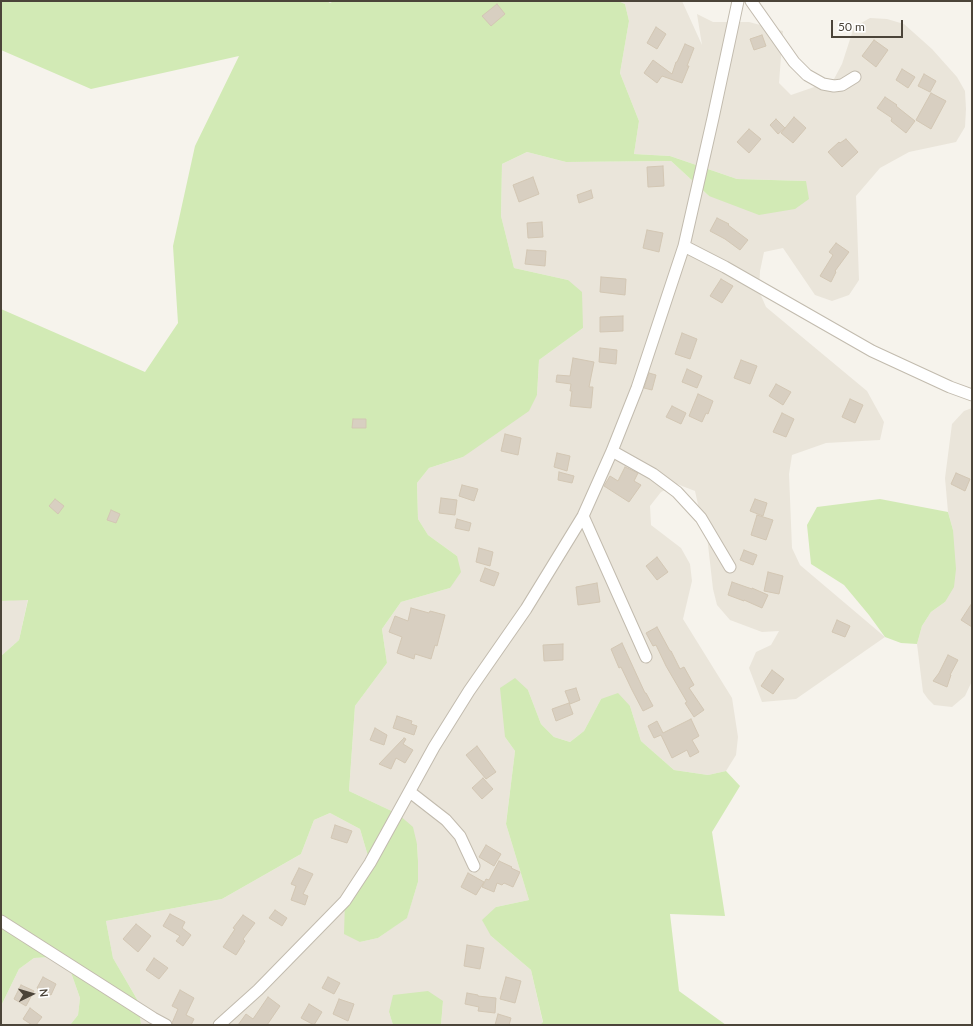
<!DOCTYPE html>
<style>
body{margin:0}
#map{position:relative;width:973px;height:1026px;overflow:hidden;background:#f6f3ec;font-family:Lato,sans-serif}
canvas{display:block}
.frame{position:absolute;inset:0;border:2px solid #4b4439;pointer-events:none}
.north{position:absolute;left:12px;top:974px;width:40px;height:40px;-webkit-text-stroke:3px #fff;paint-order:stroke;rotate:85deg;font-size:11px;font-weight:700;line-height:16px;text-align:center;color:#4b4439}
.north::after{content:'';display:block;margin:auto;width:14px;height:18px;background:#4b4439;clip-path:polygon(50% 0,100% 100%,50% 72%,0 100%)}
.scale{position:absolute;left:831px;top:20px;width:72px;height:18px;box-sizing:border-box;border:2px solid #4b4439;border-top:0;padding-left:5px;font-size:12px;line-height:14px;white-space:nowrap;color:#4b4439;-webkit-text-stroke:3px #fff;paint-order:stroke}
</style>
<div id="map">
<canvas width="973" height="1026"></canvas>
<div class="frame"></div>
<div class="north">N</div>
<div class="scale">50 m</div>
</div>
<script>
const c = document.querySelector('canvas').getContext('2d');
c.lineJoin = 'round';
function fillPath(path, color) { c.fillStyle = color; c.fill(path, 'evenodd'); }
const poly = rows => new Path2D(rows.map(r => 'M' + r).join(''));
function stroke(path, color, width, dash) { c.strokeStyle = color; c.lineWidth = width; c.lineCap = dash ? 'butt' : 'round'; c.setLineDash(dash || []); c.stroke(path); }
fillPath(poly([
 [618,1,682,1,702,45,697,14,713,22,749,22,783,31,779,83,791,95,823,84,834,79,842,64,854,27,870,18,887,19,904,24,932,49,957,77,965,91,966,109,965,127,956,142,909,152,880,168,856,196,859,280,849,295,832,301,815,295,783,248,764,252,760,271,759,291,766,307,867,391,884,422,880,440,826,443,792,455,789,474,792,548,800,565,885,637,796,699,762,702,749,668,756,652,771,645,779,631,762,632,730,620,717,605,713,589,707,536,701,518,695,491,677,484,661,492,650,506,651,525,681,548,690,564,692,581,683,619,732,698,738,737,736,755,726,771,708,775,674,770,641,741,630,706,601,699,584,731,570,742,554,737,541,724,528,690,505,737,515,751,506,824,529,900,496,907,491,936,531,970,543,1023,540,1025,441,1025,443,1001,389,1012,393,1025,141,1025,138,1001,113,958,106,921,222,899,301,854,314,820,330,813,360,829,370,863,360,942,378,938,407,917,418,882,418,861,417,844,398,814,349,791,355,706,387,663,382,629,401,602,450,588,457,556,428,535,418,519,417,483,429,468,463,457,537,395,539,360,583,328,568,280,514,268,501,216,502,164,527,152,566,162,671,161,709,196,806,181,737,179,670,156,634,154,639,121,620,73,629,21,625,4],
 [972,408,972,681,965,696,952,707,934,705,928,699,923,692,917,644,922,626,931,612,945,602,953,530,948,512,945,478,952,424,964,411],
 [28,599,19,640,1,656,1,601],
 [52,957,68,964,80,998,78,1015,70,1025,1,1025,1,1006,19,969,34,958]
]), '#eae5da');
fillPath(poly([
 [1,1,327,1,330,3,334,1,618,1,625,4,629,21,620,73,639,121,634,154,670,156,737,179,806,181,809,199,795,209,759,215,709,196,671,161,566,162,527,152,502,164,501,216,514,268,568,280,582,292,583,328,539,360,537,395,529,411,463,457,429,468,417,483,418,519,428,535,457,556,461,572,450,588,401,602,382,629,387,663,355,706,349,791,398,814,413,827,417,844,418,861,418,882,407,918,378,938,360,942,344,934,345,901,370,863,360,829,330,813,314,820,301,854,222,899,106,921,113,958,138,1001,141,1025,70,1025,78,1015,80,998,68,964,52,957,34,958,19,969,1,1006,1,656,19,640,28,600,1,601,1,309,145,372,178,323,173,246,195,146,239,56,91,89,1,50],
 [880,499,948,512,953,530,956,569,954,587,945,602,931,612,922,626,917,644,901,643,885,637,869,615,844,585,811,564,807,525,817,507],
 [515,678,528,690,541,724,554,737,570,742,584,731,601,699,618,693,630,706,641,741,674,770,708,775,726,771,740,786,712,832,725,916,670,914,679,991,726,1025,540,1025,543,1022,531,970,491,936,482,920,496,907,529,900,506,824,515,751,505,737,500,688],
 [428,991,443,1001,441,1025,393,1025,389,1012,393,995]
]), '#d2eab5');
const building = poly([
 [497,4,505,14,491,26,482,16,497,4],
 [656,27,666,34,657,49,647,43,656,27],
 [762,35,766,46,754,50,750,39,762,35],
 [874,40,888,50,876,67,862,56,874,40],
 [685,44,694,48,687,66,689,66,682,83,662,76,657,83,644,73,653,60,672,74,676,62,677,62,685,44],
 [902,69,915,77,908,88,896,80,902,69],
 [924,74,936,81,930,92,918,86,924,74],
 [931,93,946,101,931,129,916,120,931,93],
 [885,97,897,105,896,106,915,121,906,133,891,121,892,118,877,108,885,97],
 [794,117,806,128,793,143,781,133,794,117],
 [776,119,785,128,778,134,770,125,776,119],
 [749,129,761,139,749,153,737,142,749,129],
 [846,139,858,152,842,167,828,152,839,142,840,143,846,139],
 [663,166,664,186,648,187,647,167,663,166],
 [533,177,539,194,519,202,513,185,533,177],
 [591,190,593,198,579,203,577,195,591,190],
 [717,218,729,224,728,225,748,240,740,250,725,239,710,231,717,218],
 [542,222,543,237,528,238,527,223,542,222],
 [647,230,663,233,659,252,643,248,647,230],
 [836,243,849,252,835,271,836,272,831,282,820,276,833,255,829,252,836,243],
 [527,250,546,251,545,266,525,264,527,250],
 [601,277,626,279,625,295,600,292,601,277],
 [721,279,733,286,722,303,710,296,721,279],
 [623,316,623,331,600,332,600,317,623,316],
 [682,333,697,339,690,359,675,354,682,333],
 [600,348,617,350,616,364,599,362,600,348],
 [573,358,594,362,589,387,593,387,591,408,570,406,572,391,570,391,571,384,556,382,557,375,570,376,573,358],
 [741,360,757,366,750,384,734,378,741,360],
 [687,369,702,376,697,388,682,382,687,369],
 [649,373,656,375,652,390,644,388,649,373],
 [776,384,791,392,783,405,769,396,776,384],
 [698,394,713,401,708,414,706,413,702,422,689,416,698,394],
 [850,399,863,405,855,423,842,417,850,399],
 [672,406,686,413,681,424,666,417,672,406],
 [782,413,794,419,786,437,773,432,782,413],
 [353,419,366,419,366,428,352,428,353,419],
 [505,434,521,438,518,455,501,451,505,434],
 [557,453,570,456,567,471,554,467,557,453],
 [625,467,638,473,634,481,641,485,629,502,604,486,610,476,618,481,625,467],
 [559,472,574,476,572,483,558,480,559,472],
 [956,473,970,479,965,491,951,484,956,473],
 [462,485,478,489,474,501,459,496,462,485],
 [441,498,457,500,455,515,439,513,441,498],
 [55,499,64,506,58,514,49,506,55,499],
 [755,499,767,503,763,516,750,511,755,499],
 [111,510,120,514,116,523,107,520,111,510],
 [757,515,773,520,766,540,751,535,757,515],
 [457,519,471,523,469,531,455,528,457,519],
 [479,548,493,552,490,566,476,562,479,548],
 [744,550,757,555,753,565,740,560,744,550],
 [657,557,668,572,657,580,646,566,657,557],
 [485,568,499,573,494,586,480,581,485,568],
 [768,572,783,576,779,594,764,591,768,572],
 [732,582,752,589,752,588,768,595,762,608,744,600,744,601,728,595,732,582],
 [597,583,600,602,578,605,576,587,597,583],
 [972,603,972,627,961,620,972,603],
 [411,608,429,613,430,611,445,615,437,646,435,645,431,659,415,654,414,659,397,653,402,637,389,632,395,616,408,621,411,608],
 [837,620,850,626,845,637,832,632,837,620],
 [657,627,670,651,671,651,680,669,684,667,694,685,689,688,704,710,694,717,685,703,687,702,666,666,656,645,653,646,646,633,657,627],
 [622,643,645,693,646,693,653,706,643,711,632,690,621,667,619,668,611,649,622,643],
 [563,644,563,660,544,661,543,645,563,644],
 [948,655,958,660,950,675,951,675,947,687,933,681,939,673,948,655],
 [772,670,784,679,773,694,761,686,772,670],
 [576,688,580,700,570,704,565,691,576,688],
 [569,703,573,714,556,721,552,709,569,703],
 [397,716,412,721,411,724,417,726,414,735,393,728,397,716],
 [691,719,699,736,692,740,699,752,690,757,687,750,672,758,661,735,654,738,648,726,657,721,663,733,691,719],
 [375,728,387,735,384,745,370,740,375,728],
 [404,738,406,739,403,744,413,750,405,763,396,758,391,769,379,764,404,738],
 [477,746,496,772,486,779,466,755,477,746],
 [483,778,493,789,482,799,472,788,483,778],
 [335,825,352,831,347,843,331,838,335,825],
 [486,845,501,854,494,866,479,857,486,845],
 [499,861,512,867,511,868,520,872,513,887,504,883,502,885,497,883,494,892,482,887,486,879,489,880,499,861],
 [299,868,313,874,303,894,308,896,305,905,291,900,296,886,291,884,299,868],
 [468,873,484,882,476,895,461,887,468,873],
 [275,910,287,918,282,926,269,918,275,910],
 [170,914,185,922,182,928,191,935,183,946,176,941,180,936,163,926,170,914],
 [243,915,255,923,243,939,245,941,236,955,223,947,235,929,233,928,243,915],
 [136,924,151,936,138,952,123,939,136,924],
 [467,945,484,948,480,969,464,966,467,945],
 [154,958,168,968,159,979,146,970,154,958],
 [43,977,56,984,51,995,37,988,43,977],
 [328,977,340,983,334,994,322,988,328,977],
 [506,977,521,981,515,1003,500,999,506,977],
 [21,985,34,991,26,1006,14,999,21,985],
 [180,990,194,998,186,1015,194,1019,191,1025,173,1025,172,1023,178,1009,172,1006,180,990],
 [467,993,478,995,478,996,496,998,495,1013,478,1011,479,1007,465,1004,467,993],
 [268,997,280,1006,267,1025,238,1025,246,1014,253,1019,268,997],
 [339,999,354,1004,348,1021,333,1014,339,999],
 [309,1004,322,1012,314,1025,301,1018,309,1004],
 [30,1008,42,1017,36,1025,32,1025,23,1019,30,1008],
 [498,1014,511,1018,509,1025,495,1025,498,1014]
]);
fillPath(building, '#d8cfc1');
stroke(building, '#d3c7b4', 1);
const minor = poly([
 [751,1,794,62,807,75,823,84,834,86,842,85,855,77],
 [684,246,725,267,872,351,950,387,972,395],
 [612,451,653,474,677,492,701,518,730,567],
 [583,516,646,657],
 [410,792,446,820,460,836,474,866],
 [1,921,153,1018,166,1025],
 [219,1025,258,990,345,901,370,863,434,747,469,691,526,609,583,516,612,451,637,388,684,246,713,118,738,1]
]);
stroke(minor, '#c2bbae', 13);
stroke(minor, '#fff', 11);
</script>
